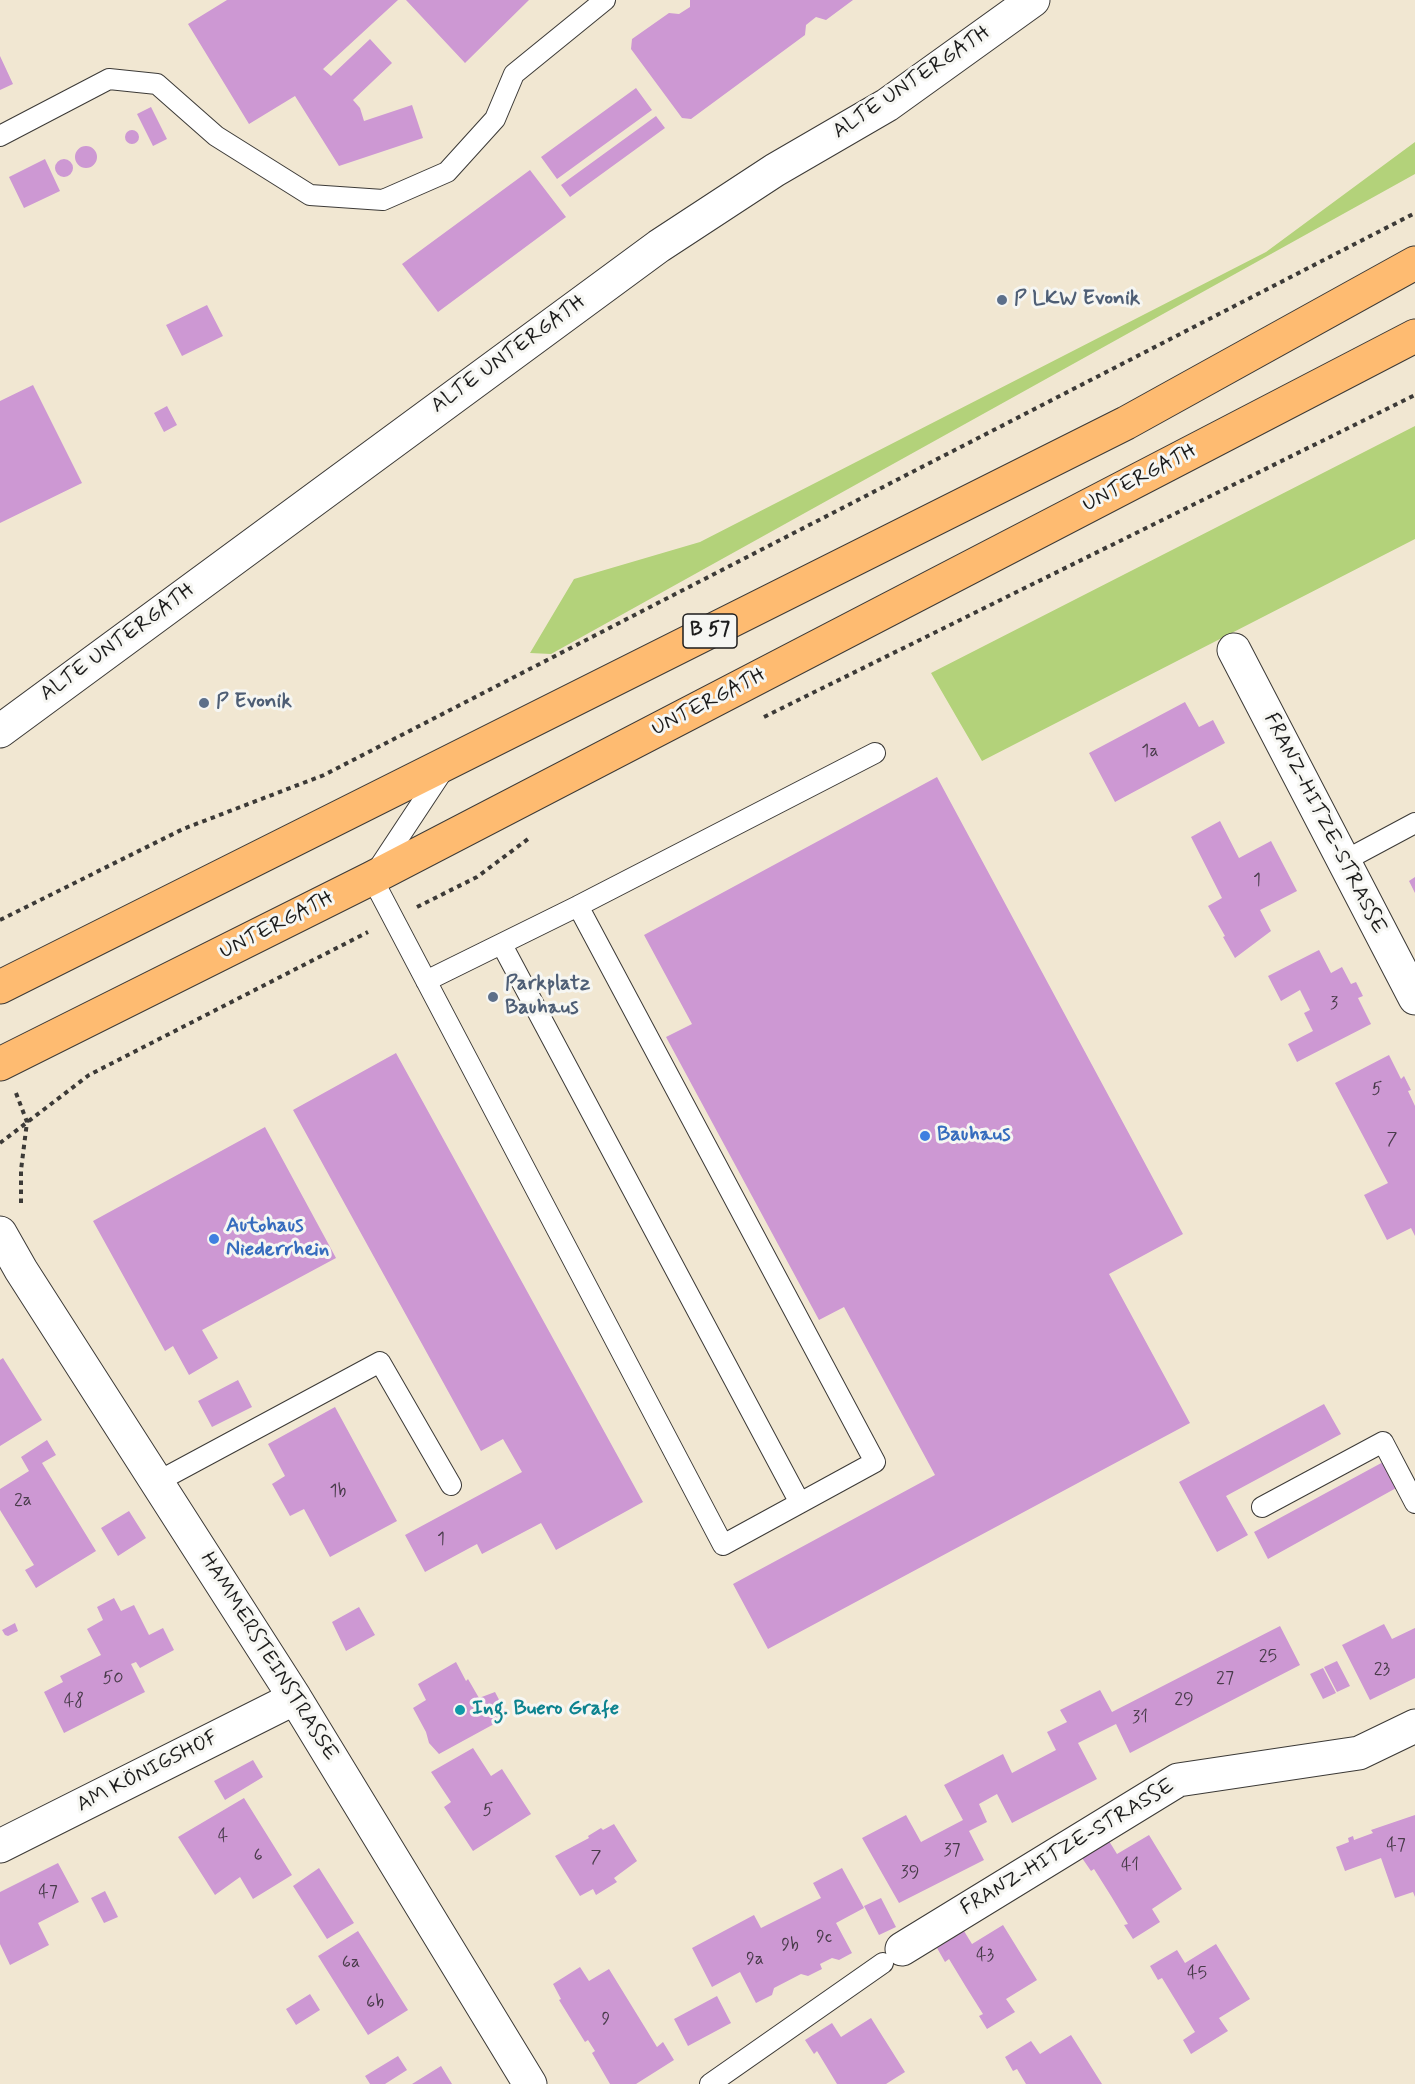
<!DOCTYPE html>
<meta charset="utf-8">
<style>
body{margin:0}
canvas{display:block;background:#f1e7d2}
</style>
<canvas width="1415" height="2084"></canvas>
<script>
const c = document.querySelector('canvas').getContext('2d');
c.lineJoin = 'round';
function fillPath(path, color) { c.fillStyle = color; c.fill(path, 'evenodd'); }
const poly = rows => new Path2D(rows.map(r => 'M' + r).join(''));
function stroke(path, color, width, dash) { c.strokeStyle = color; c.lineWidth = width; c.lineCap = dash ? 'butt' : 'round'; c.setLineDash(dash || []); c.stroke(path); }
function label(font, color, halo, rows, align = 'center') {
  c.font = font + ' Mynerve,sans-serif'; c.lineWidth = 6; c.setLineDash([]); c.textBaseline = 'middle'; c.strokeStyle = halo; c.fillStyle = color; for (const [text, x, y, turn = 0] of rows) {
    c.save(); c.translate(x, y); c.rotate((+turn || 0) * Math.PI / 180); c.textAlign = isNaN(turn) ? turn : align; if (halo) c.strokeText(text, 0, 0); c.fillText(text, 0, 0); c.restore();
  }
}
fillPath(poly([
 [1415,142,1415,174,551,654,530,653,574,579,700,542,1266,252],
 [1415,426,1415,539,982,761,931,673]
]), '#b3d27a');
fillPath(poly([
 [227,0,398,0,323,69,331,76,370,39,392,63,353,100,360,108,364,121,412,105,423,138,339,166,295,96,249,124,188,24],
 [406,0,529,0,465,63],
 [690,0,853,0,826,20,816,17,806,25,805,35,691,119,682,118,631,49,632,39,669,13,679,14,690,7],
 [0,56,13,84,0,90],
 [636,88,652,110,557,179,541,157],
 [151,107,167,139,153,146,137,114],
 [656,116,665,128,570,197,561,185],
 '125 137a7 7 0 1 1 14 0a7 7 0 1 1-14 0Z',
 '75 157a11 11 0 1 1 22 0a11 11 0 1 1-22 0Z',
 [45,159,60,191,24,208,9,177],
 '55 168a9 9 0 1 1 18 0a9 9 0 1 1-18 0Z',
 [530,170,566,217,438,312,402,264],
 [207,305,223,336,182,356,166,325],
 [33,385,82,483,0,523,0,401],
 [167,406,177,425,164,432,154,413],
 [1185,702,1199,727,1213,720,1225,743,1115,802,1089,753],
 [937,777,1183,1234,1109,1274,1190,1423,768,1649,733,1584,935,1475,844,1307,819,1320,666,1037,692,1024,644,935],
 [1220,821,1239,858,1271,841,1297,891,1260,910,1271,931,1235,958,1223,937,1225,936,1208,906,1222,898,1191,837],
 [1415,877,1415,893,1409,881],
 [1319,950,1331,973,1342,967,1351,984,1356,982,1363,996,1358,998,1371,1024,1297,1062,1288,1044,1313,1031,1304,1013,1310,1010,1300,990,1281,1001,1268,976],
 [396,1053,643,1502,556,1550,541,1523,482,1554,477,1544,425,1572,405,1535,522,1472,503,1439,481,1451,293,1110],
 [1389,1055,1401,1079,1404,1076,1411,1090,1408,1091,1415,1106,1415,1236,1411,1228,1387,1240,1364,1195,1388,1183,1335,1083],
 [265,1127,336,1258,202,1330,218,1358,189,1375,173,1346,165,1351,93,1221],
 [3,1358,42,1420,0,1446,0,1360],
 [238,1380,252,1407,212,1427,198,1401],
 [1324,1404,1341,1434,1226,1496,1248,1535,1217,1552,1179,1482],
 [335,1407,397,1521,330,1557,304,1509,290,1516,272,1484,285,1476,268,1444],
 [47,1440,56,1455,42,1463,96,1551,36,1588,25,1570,34,1565,0,1510,0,1489,29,1471,21,1457],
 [1385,1461,1398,1487,1268,1559,1254,1532],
 [129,1511,146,1538,118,1556,101,1528],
 [114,1598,121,1611,134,1605,149,1635,163,1628,174,1650,140,1668,136,1662,131,1664,145,1692,64,1733,44,1692,63,1682,60,1676,101,1655,87,1629,103,1620,97,1607],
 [359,1607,375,1635,346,1651,332,1622],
 [15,1623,18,1631,8,1636,5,1635,2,1630],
 [1384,1624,1392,1639,1415,1628,1415,1678,1370,1700,1342,1645],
 [1280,1626,1300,1665,1130,1753,1116,1724,1078,1743,1097,1779,1012,1823,997,1794,979,1804,987,1822,969,1831,984,1860,899,1903,862,1838,906,1815,921,1842,963,1820,944,1785,1003,1754,1012,1773,1056,1750,1047,1732,1067,1722,1060,1710,1100,1690,1112,1712],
 [1337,1661,1350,1686,1337,1692,1324,1667],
 [456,1662,466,1681,468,1679,479,1698,495,1692,506,1713,494,1724,439,1754,429,1743,426,1732,413,1708,426,1700,418,1684],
 [1323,1668,1336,1693,1323,1699,1310,1674],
 [473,1748,491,1776,502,1769,531,1814,473,1851,444,1807,451,1802,431,1772],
 [253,1760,263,1777,225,1800,214,1781],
 [244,1798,292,1875,253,1899,240,1877,215,1895,178,1837],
 [1415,1815,1415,1897,1413,1892,1395,1898,1381,1858,1345,1871,1336,1847,1349,1842,1348,1838,1353,1836,1354,1840,1373,1833,1371,1830],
 [614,1824,637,1861,614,1878,617,1882,596,1895,593,1889,580,1896,555,1856,589,1838,588,1836,601,1828,603,1830],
 [1149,1835,1182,1889,1152,1909,1160,1922,1133,1939,1124,1925,1128,1924,1111,1896,1094,1869,1091,1871,1082,1858,1109,1841,1117,1854],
 [58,1863,79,1902,38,1923,49,1945,10,1965,0,1944,0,1892],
 [319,1868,354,1923,327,1939,293,1886],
 [842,1868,864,1908,836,1923,852,1953,839,1960,832,1958,820,1964,822,1969,808,1976,801,1974,774,1988,772,1995,756,2003,740,1972,712,1987,692,1948,754,1915,761,1928,821,1898,813,1883],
 [105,1891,118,1917,104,1923,91,1898],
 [881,1898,896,1927,879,1935,864,1906],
 [1003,1925,1037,1980,1006,1999,1015,2012,987,2029,979,2016,983,2014,966,1987,949,1959,945,1962,937,1948,964,1931,972,1944],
 [358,1931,408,2010,368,2035,318,1956],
 [1216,1944,1250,1999,1219,2018,1228,2031,1191,2054,1183,2040,1195,2032,1162,1978,1158,1980,1150,1966,1177,1950,1185,1963],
 [580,1967,589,1981,609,1969,657,2047,663,2042,674,2060,636,2084,610,2084,592,2053,595,2051,588,2040,585,2042,559,2000,561,1999,553,1984],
 [310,1994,320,2010,296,2025,286,2009],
 [717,1996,731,2023,688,2046,674,2019],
 [871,2018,905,2072,886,2084,837,2084,817,2051,814,2054,805,2040,832,2023,841,2037],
 [1071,2035,1102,2084,1026,2084,1017,2069,1013,2071,1005,2057,1031,2041,1040,2054],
 [398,2056,407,2070,385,2084,370,2084,365,2076],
 [441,2066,452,2084,412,2084]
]), '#cd98d3');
const service = poly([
 [0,136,109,79,157,84,216,136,310,195,383,200,447,172,495,119,514,74,605,0],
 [444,769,372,878,723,1545,875,1462,578,906,875,753],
 [1344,861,1415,823],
 [502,945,800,1503],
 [426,981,578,906],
 [157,1482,380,1362,451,1485],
 [1262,1507,1383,1442,1415,1503],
 [710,2084,883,1963]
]);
const minor = poly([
 [1234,650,1415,998],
 [0,731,659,246,775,170,887,105,1033,0],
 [0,1233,21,1270,295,1698,530,2084],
 [0,1846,295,1698],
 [902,1949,1178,1780,1359,1753,1415,1726]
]);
const primary = poly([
 [0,987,1126,423,1415,263],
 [0,1064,372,878,1415,336]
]);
stroke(service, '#3c3a37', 22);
stroke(minor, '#3c3a37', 35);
stroke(primary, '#3c3a37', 35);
stroke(poly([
 [764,717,1415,395],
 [417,907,477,877,528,839],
 [0,920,183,829,324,775,1415,213],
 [16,1093,27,1122,21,1170,21,1206],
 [0,1143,89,1075,368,932]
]), '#3c3a37', 4, [4.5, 4.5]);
stroke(service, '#fff', 20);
stroke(minor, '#fff', 33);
stroke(primary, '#febb71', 33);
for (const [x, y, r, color] of [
 [1002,300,6,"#5c6f8a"],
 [204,703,6,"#5c6f8a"],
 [493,997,6,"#5c6f8a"],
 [925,1136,6,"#3f7fe0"],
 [214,1239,6,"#3f7fe0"],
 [460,1710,6,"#0f9aa8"]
]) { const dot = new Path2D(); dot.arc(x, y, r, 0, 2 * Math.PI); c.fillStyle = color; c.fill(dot); stroke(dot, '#f6f6f2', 2); }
label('18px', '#483b4a', null, [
 ["1a",1150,752],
 ["1",1257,881],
 ["3",1334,1004],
 ["5",1377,1090],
 ["7",1392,1140],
 ["1b",338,1492],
 ["2a",23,1501],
 ["1",441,1540],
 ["25",1268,1657],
 ["23",1382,1670],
 ["50",113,1679],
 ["27",1225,1679],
 ["29",1184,1700],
 ["48",74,1702],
 ["31",1140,1718],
 ["5",488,1811],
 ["4",223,1837],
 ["47",1396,1846],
 ["37",952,1851],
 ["6",258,1856],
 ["7",596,1858],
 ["41",1130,1866],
 ["39",910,1873],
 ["47",48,1893],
 ["9c",824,1938],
 ["9b",790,1946],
 ["43",985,1956],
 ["9a",755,1960],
 ["6a",351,1963],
 ["45",1197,1974],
 ["6b",375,2003],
 ["9",606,2020]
]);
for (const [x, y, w] of [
 [710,631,54]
]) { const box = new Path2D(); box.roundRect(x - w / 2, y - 17, w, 34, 4.5); c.fillStyle = '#f6f6f2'; c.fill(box); stroke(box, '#1c1c1c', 1.5); }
label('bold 20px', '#1c1c1c', null, [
 ["B 57",710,631]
]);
label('21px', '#1c1c1c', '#f6f6f2', [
 ["ALTE UNTERGATH",912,83,-34],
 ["ALTE UNTERGATH",509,355,-36],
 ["UNTERGATH",1140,479,-27],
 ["ALTE UNTERGATH",118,643,-36],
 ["UNTERGATH",709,703,-27],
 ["FRANZ-HITZE-STRASSE",1324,824,63],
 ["UNTERGATH",277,926,-27],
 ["HAMMERSTEINSTRASSE",268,1657,58],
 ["AM KÖNIGSHOF",148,1772,-27],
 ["FRANZ-HITZE-STRASSE",1068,1848,-31]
]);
label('bold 21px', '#4e5e75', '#f6f6f2', [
 ["P LKW Evonik",1014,300],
 ["P Evonik",216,703],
 ["Parkplatz",505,985],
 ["Bauhaus",505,1009]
], 'left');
label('bold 21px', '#366cbe', '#f6f6f2', [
 ["Bauhaus",937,1136],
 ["Autohaus",226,1227],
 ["Niederrhein",226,1251]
], 'left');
label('bold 21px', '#0d838f', '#f6f6f2', [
 ["Ing. Buero Grafe",472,1710]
], 'left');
</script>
